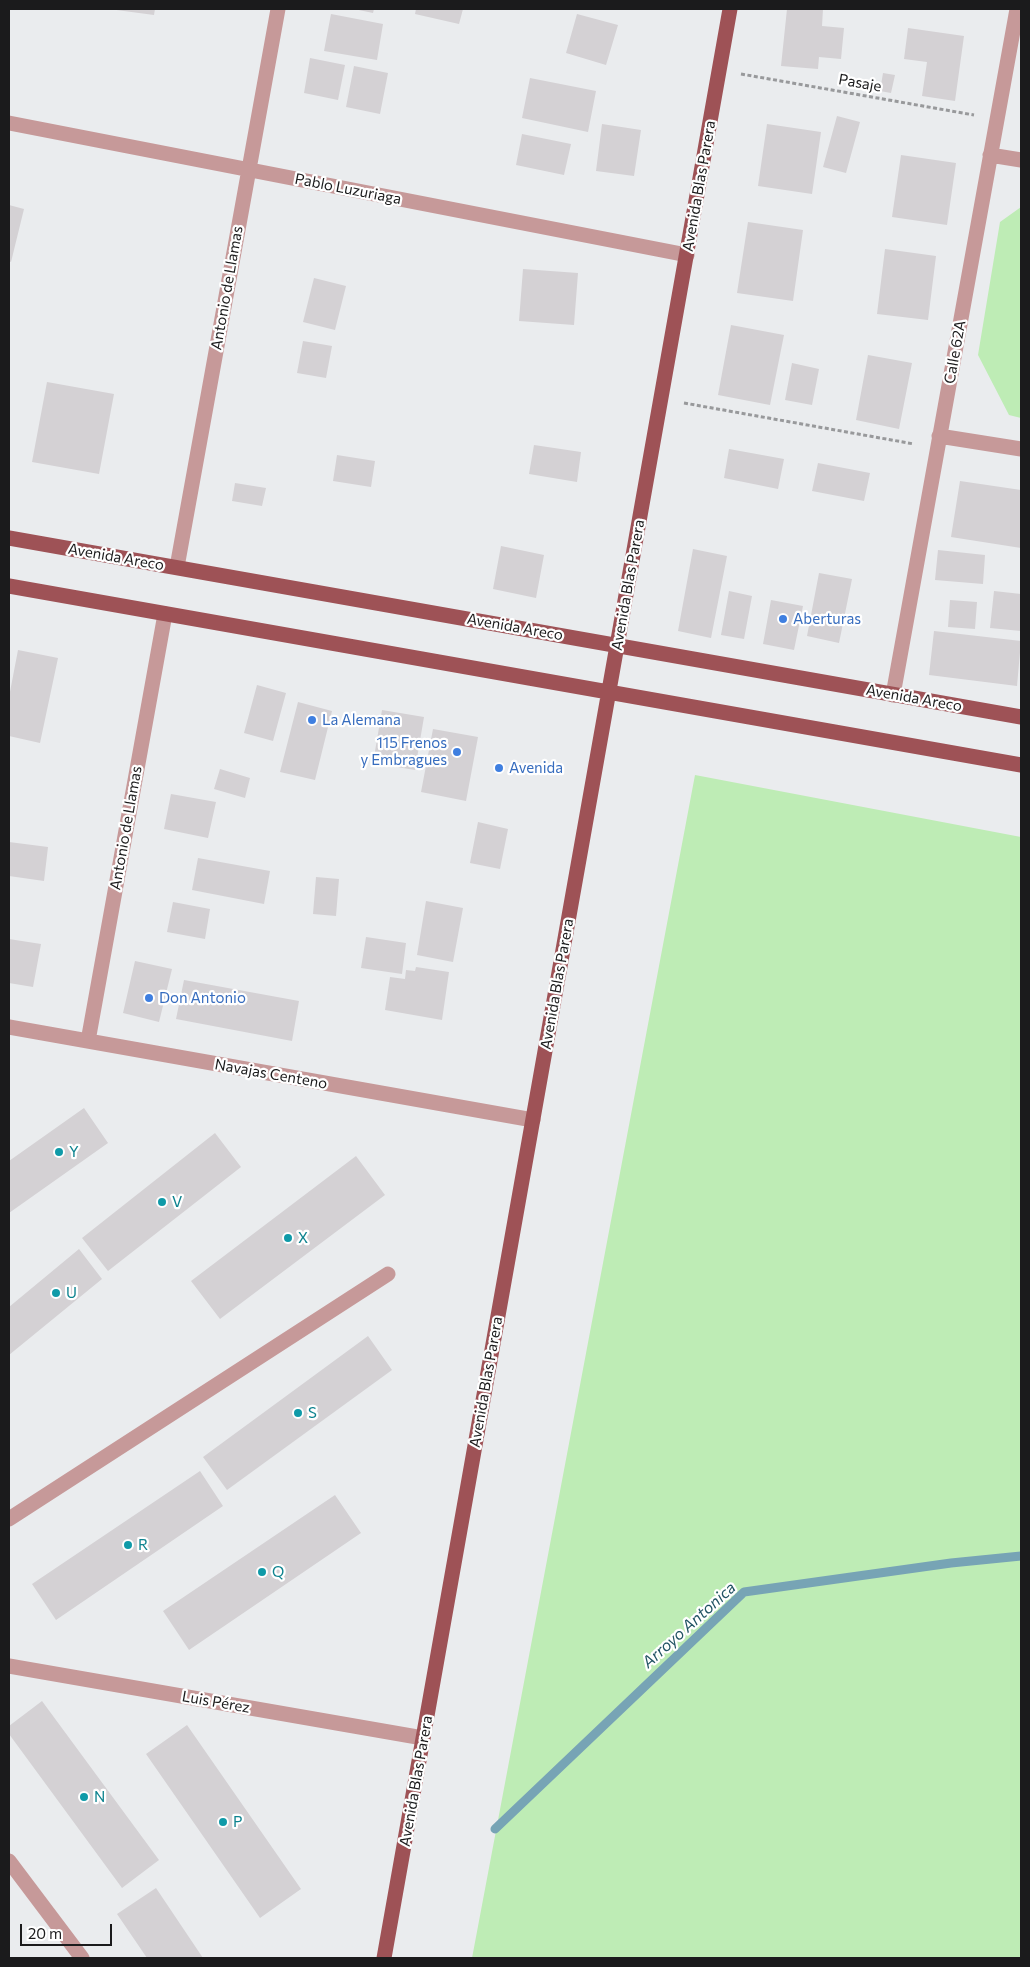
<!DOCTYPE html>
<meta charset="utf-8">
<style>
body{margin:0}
#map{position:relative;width:1030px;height:1967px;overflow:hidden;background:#eaecee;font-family:Commissioner,sans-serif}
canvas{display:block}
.frame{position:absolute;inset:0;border:10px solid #1b1b1c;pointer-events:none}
.scale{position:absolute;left:20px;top:1924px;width:92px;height:22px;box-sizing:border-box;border:2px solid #1b1b1c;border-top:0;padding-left:6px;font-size:15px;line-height:18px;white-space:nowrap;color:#1b1b1c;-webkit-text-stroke:4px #fff;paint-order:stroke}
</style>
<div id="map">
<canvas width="1030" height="1967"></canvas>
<div class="frame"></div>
<div class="scale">20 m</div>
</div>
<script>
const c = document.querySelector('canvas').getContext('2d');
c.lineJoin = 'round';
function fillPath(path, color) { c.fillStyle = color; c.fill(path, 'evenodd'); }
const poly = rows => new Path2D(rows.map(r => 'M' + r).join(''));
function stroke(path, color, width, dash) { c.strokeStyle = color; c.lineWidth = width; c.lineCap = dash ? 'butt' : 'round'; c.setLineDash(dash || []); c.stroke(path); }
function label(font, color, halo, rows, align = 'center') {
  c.font = font + ' Commissioner,sans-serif'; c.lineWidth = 4.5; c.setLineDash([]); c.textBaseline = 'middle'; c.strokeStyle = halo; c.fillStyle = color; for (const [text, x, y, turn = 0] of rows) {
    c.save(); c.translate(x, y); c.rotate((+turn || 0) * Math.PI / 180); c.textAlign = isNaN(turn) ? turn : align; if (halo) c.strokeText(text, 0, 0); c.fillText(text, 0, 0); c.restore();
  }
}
fillPath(poly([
 [1021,207,1021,418,1009,415,978,355,1000,222],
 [695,775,1021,837,1021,1958,472,1958]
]), '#beecb5');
stroke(poly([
 [495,1829,744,1592,951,1563,1021,1556]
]), '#77a4b5', 9);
fillPath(poly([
 [109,9,155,9,154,15],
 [354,9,374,9,373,13],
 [416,9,463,9,459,24,415,14],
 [787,9,823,9,822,26,844,28,841,59,819,57,818,69,781,66],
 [331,14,383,24,377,60,324,51],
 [577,14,618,25,606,65,566,53],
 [908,28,964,36,955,101,922,96,927,62,904,59],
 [310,58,345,65,338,100,304,93],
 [354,66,388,73,380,114,346,107],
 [883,73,895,75,891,93,880,91],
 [530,78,596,91,588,132,522,118],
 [837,116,860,122,846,173,823,167],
 [602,124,641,130,634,176,596,171],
 [767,124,821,132,812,194,758,186],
 [522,134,571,144,564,175,516,165],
 [901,155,956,163,947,225,892,217],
 [9,205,24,209,11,262,9,261],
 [748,222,803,230,793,301,737,293],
 [885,249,936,256,928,320,877,314],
 [523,269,578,273,574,325,519,321],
 [314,278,346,286,335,330,303,322],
 [731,325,784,335,770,405,718,395],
 [303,341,332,346,326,378,297,373],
 [868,355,912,363,899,429,856,420],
 [792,363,819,369,812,405,785,400],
 [47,382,114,394,99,474,32,462],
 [534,445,581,452,577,482,529,474],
 [729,449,784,459,778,489,724,478],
 [337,455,375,461,371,487,333,481],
 [818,463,870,473,864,501,812,491],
 [960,481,1021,490,1021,548,951,537],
 [235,483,266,488,262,506,232,501],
 [501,546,544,555,536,598,493,589],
 [693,549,727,556,711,638,678,631],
 [938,550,985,555,983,584,935,580],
 [819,573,852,579,839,643,807,636],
 [729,591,752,596,744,639,721,635],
 [994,591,1021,594,1021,631,990,628],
 [771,600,803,606,794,650,763,644],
 [950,600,977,602,975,629,948,627],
 [934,631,1021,641,1017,686,929,675],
 [18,650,58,658,40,743,9,736,9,697],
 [257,685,286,693,273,741,244,733],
 [298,702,332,711,315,780,280,772],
 [382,710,424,717,415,770,373,763],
 [433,729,478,737,466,801,421,792],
 [220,769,250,778,245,798,214,789],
 [171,794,216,802,208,838,164,829],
 [478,822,508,829,500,869,470,863],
 [9,842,48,847,44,881,9,876],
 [198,858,270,871,264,904,192,890],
 [316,877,339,879,336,916,313,914],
 [426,901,463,908,453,962,417,955],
 [173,902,210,909,205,939,167,932],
 [366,937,406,943,402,974,361,968],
 [9,939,41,944,33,987,9,983],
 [135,961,172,969,159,1022,123,1013],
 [416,967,449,972,442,1020,385,1010,390,977,405,979,406,970,415,971],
 [184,980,299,1001,292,1041,176,1019],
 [84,1108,108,1143,9,1213,9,1161],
 [215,1133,241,1167,108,1271,82,1238],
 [356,1156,385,1195,220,1319,191,1281],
 [79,1249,102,1279,9,1355,9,1307],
 [368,1336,392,1370,227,1490,203,1457],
 [200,1471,223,1506,56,1620,32,1584],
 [335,1495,361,1533,189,1650,163,1611],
 [42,1701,159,1860,122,1888,9,1734,9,1726],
 [187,1725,301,1889,260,1918,146,1754],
 [156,1888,203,1958,147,1958,117,1914]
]), '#d4d1d4');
stroke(poly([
 [741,74,974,115],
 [684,403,914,444]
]), '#98999b', 3, [4, 2.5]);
stroke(poly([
 [9,123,687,255],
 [990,155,1021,160],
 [939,436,1021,449],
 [177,567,278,9],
 [893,695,1017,9],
 [9,1027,533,1120],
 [88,1041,165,614],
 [9,1519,388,1274],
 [9,1666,423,1738],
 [9,1861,82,1958]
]), '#c69999', 15);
stroke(poly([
 [9,538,1021,717],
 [9,586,1021,765],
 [384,1958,730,9]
]), '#9e5256', 15);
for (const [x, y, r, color] of [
 [783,619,5,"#3f7fe0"],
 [312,720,5,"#3f7fe0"],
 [457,752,5,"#3f7fe0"],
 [499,768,5,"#3f7fe0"],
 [149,998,5,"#3f7fe0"],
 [59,1152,5,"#0f9aa8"],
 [162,1202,5,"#0f9aa8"],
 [288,1238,5,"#0f9aa8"],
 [56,1293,5,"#0f9aa8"],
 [298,1413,5,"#0f9aa8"],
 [128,1545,5,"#0f9aa8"],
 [262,1572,5,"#0f9aa8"],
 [84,1797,5,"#0f9aa8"],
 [223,1822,5,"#0f9aa8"]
]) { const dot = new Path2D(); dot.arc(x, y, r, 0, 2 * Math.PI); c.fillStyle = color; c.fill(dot); stroke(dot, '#fff', 2); }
label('15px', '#1b1b1c', '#fff', [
 ["Pasaje",860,83,10],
 ["Avenida Blas Parera",699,186,-80],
 ["Pablo Luzuriaga",348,189,11],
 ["Antonio de Llamas",227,288,-80],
 ["Calle 62A",955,352,-80],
 ["Avenida Areco",116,557,10],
 ["Avenida Blas Parera",628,585,-80],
 ["Avenida Areco",515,627,10],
 ["Avenida Areco",914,698,10],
 ["Antonio de Llamas",126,828,-80],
 ["Avenida Blas Parera",557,984,-80],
 ["Navajas Centeno",271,1074,10],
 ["Avenida Blas Parera",486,1382,-80],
 ["Luis Pérez",216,1702,10],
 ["Avenida Blas Parera",416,1781,-80]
]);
label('15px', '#366cbe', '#fff', [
 ["Aberturas",793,619],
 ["La Alemana",322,720],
 ["115 Frenos",447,743,"right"],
 ["y Embragues",447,760,"right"],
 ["Avenida",509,768],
 ["Don Antonio",159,998]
], 'left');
label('15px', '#0d838f', '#fff', [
 ["Y",69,1152],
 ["V",172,1202],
 ["X",298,1238],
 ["U",66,1293],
 ["S",308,1413],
 ["R",138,1545],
 ["Q",272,1572],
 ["N",94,1797],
 ["P",233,1822]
], 'left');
label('italic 16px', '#215363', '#fff', [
 ["Arroyo Antonica",689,1625,-42]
]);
</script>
